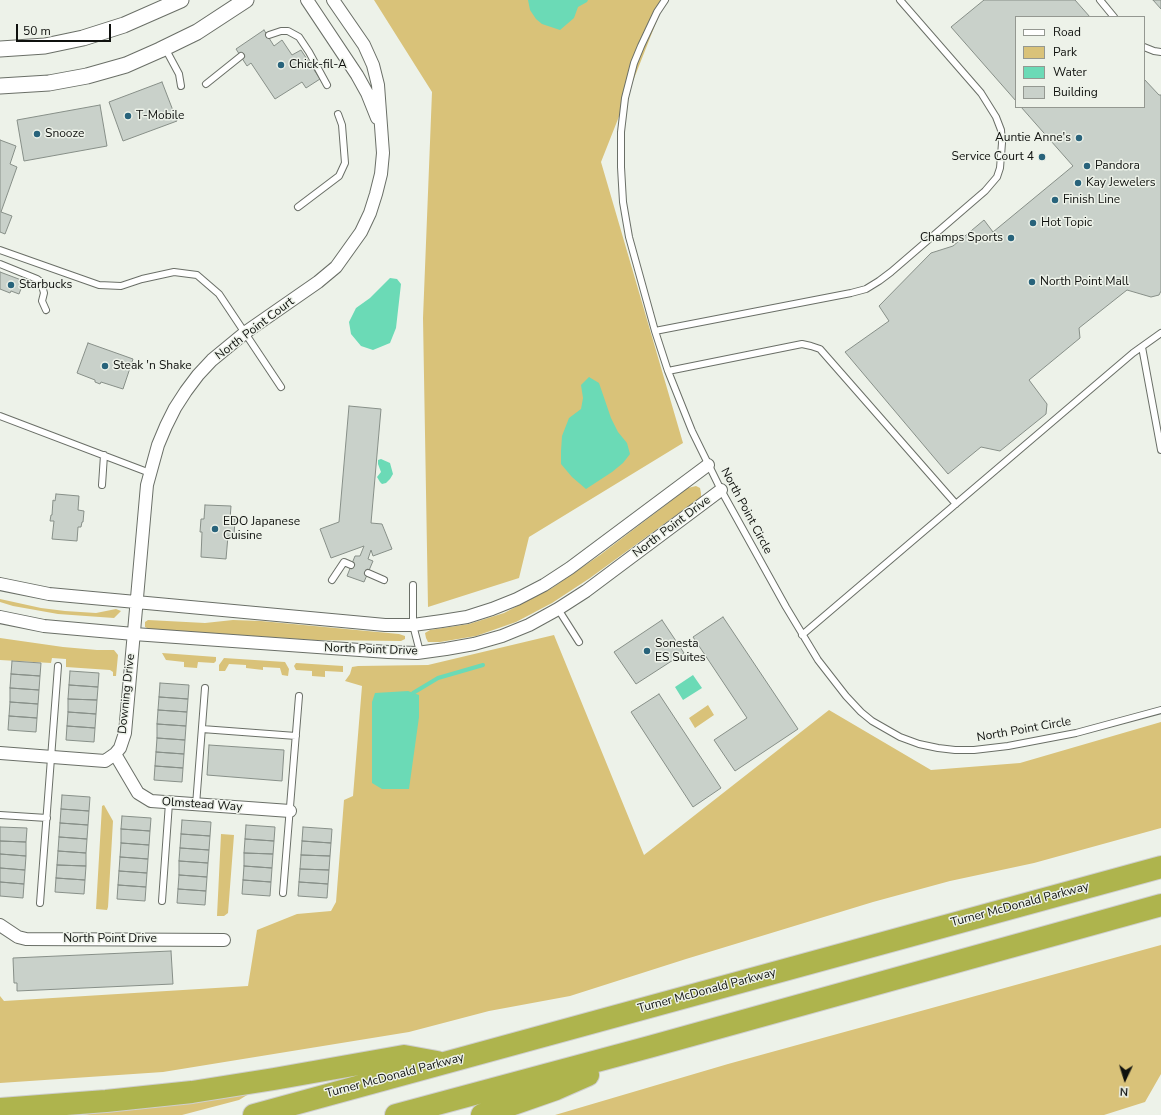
<!DOCTYPE html>
<style>
body{margin:0}
#map{position:relative;width:1161px;height:1115px;overflow:hidden;background:#edf2e9;font-family:"Nunito Sans",sans-serif}
canvas{display:block}
.legend{position:absolute;left:1015px;top:16px;width:130px;height:92px;box-sizing:border-box;background:#edf2e9;border:1px solid #949891;margin:0;padding:5px 7px;list-style:none;font-size:12px;color:#0f110e}
.legend li{display:flex;align-items:center;gap:8px;height:20px}
.legend b{width:20px;border:1px solid #949891}
.north{position:absolute;left:1105px;top:1059px;width:40px;height:40px;-webkit-text-stroke:3px #edf2e9;paint-order:stroke;rotate:184deg;font-size:11px;font-weight:700;line-height:16px;text-align:center;color:#0f110e}
.north::after{content:'';display:block;margin:auto;width:14px;height:18px;background:#0f110e;clip-path:polygon(50% 0,100% 100%,50% 72%,0 100%)}
.scale{position:absolute;left:16px;top:24px;width:95px;height:18px;box-sizing:border-box;border:2px solid #0f110e;border-top:0;padding-left:5px;font-size:12px;line-height:14px;white-space:nowrap;color:#0f110e;-webkit-text-stroke:3px #edf2e9;paint-order:stroke}
</style>
<div id="map">
<canvas width="1161" height="1115"></canvas>
<ul class="legend">
<li><b style="height:5px;background:#fff"></b>Road</li>
<li><b style="height:11px;background:#d9c279"></b>Park</li>
<li><b style="height:11px;background:#6bdab6"></b>Water</li>
<li><b style="height:11px;background:#c9d1ca"></b>Building</li>
</ul>
<div class="north">N</div>
<div class="scale">50 m</div>
</div>
<script>
const c = document.querySelector('canvas').getContext('2d');
c.lineJoin = 'round';
function fillPath(path, color) { c.fillStyle = color; c.fill(path, 'evenodd'); }
const poly = rows => new Path2D(rows.map(r => 'M' + r).join(''));
function stroke(path, color, width, dash) { c.strokeStyle = color; c.lineWidth = width; c.lineCap = dash ? 'butt' : 'round'; c.setLineDash(dash || []); c.stroke(path); }
function label(font, color, halo, rows, align = 'center') {
  c.font = font + ' "Nunito Sans",sans-serif'; c.lineWidth = 3; c.setLineDash([]); c.textBaseline = 'middle'; c.strokeStyle = halo; c.fillStyle = color; for (const [text, x, y, turn = 0] of rows) {
    c.save(); c.translate(x, y); c.rotate((+turn || 0) * Math.PI / 180); c.textAlign = isNaN(turn) ? turn : align; if (halo) c.strokeText(text, 0, 0); c.fillText(text, 0, 0); c.restore();
  }
}
fillPath(poly([
 [374,0,665,0,601,162,683,443,529,537,519,578,428,607,423,318,432,92],
 [696,486,700,488,701,493,701,497,590,578,552,603,516,622,476,636,440,642,428,642,426,638,425,633,430,630,469,624,504,613,552,588,600,555,688,488],
 [0,599,41,608,65,611,96,613,116,609,121,611,114,618,58,614,13,606,0,602],
 [148,620,205,623,233,620,261,621,399,634,405,636,405,639,401,641,313,640,149,629,145,627,145,622],
 [554,635,644,855,829,710,931,770,1020,763,1161,722,1161,828,1034,863,950,881,873,902,686,959,570,996,489,1011,409,1032,163,1072,0,1083,0,996,4,1001,248,986,257,930,297,914,331,911,336,902,344,800,353,796,362,686,345,681,350,674,352,667,358,666,428,665],
 [0,638,63,647,97,650,114,650,118,655,116,676,113,676,113,672,110,670,66,667,66,659,52,658,51,663,0,660],
 [162,653,216,657,216,661,214,663,198,662,197,668,184,667,184,662,166,660],
 [224,658,285,662,289,669,288,676,282,675,280,668,263,667,263,670,246,668,246,665,229,664,225,671,219,671,219,665],
 [296,663,343,666,343,672,325,671,325,677,312,676,312,671,296,670,294,666],
 [708,705,714,715,695,728,689,718],
 [104,805,113,821,108,907,107,910,96,909,102,806],
 [221,834,234,835,228,913,224,916,217,916],
 [1161,945,1161,1074,1145,1102,1104,1115,555,1115,728,1064],
 [252,1092,239,1100,182,1115,82,1115]
]), '#d9c279');
fillPath(poly([
 [528,0,588,0,587,2,578,7,574,18,560,30,542,24,536,19,530,10],
 [390,278,397,279,401,284,396,328,390,343,373,350,361,346,351,334,349,322,356,308,370,298],
 [589,377,599,383,611,418,618,432,627,443,630,454,623,463,612,472,586,489,572,477,561,464,561,451,562,436,569,418,581,409,583,398,581,385],
 [381,459,390,463,393,474,390,479,386,483,382,484,380,482,377,477,381,472,378,464,378,460],
 [693,675,702,688,683,700,675,687],
 [408,691,419,695,419,717,409,789,382,789,372,783,372,702,375,693]
]), '#6bdab6');
stroke(poly([
 [413,693,438,678,483,665]
]), '#6bdab6', 4);
const building = poly([
 [984,0,1075,0,1090,17,1016,17,1016,101,951,27,984,0],
 [1153,0,1161,0,1161,9,1153,0],
 [264,30,274,46,282,40,292,55,301,50,320,79,306,88,302,82,275,99,251,63,247,66,236,49,264,30],
 [1144,79,1159,95,1161,95,1161,291,1159,295,1151,297,1127,290,1079,328,1080,338,1029,380,1047,404,1046,414,1000,451,981,447,948,474,845,352,889,321,879,306,931,253,953,246,984,220,993,232,1073,166,1021,107,1144,107,1144,79],
 [162,82,177,121,123,141,109,102,162,82],
 [100,105,107,146,24,161,17,120,100,105],
 [0,140,16,146,10,164,17,167,1,212,12,216,5,234,0,232,0,140],
 [0,272,24,281,19,294,11,291,10,293,0,289,0,272],
 [88,343,133,359,123,389,101,382,100,384,95,382,95,380,77,373,88,343],
 [349,406,381,409,371,523,382,524,392,549,373,556,371,550,368,559,373,561,364,582,347,576,355,556,360,556,364,546,331,558,320,529,339,522,349,406],
 [56,494,79,496,78,510,84,511,83,522,82,522,81,527,78,527,77,541,52,539,54,521,50,521,51,515,52,515,53,500,55,501,56,494],
 [205,505,231,506,230,519,235,519,234,536,228,536,226,559,201,557,202,532,200,532,201,519,204,519,205,505],
 [723,617,798,729,735,771,714,740,747,718,693,637,723,617],
 [662,620,684,653,636,684,614,652,662,620],
 [12,661,41,663,40,676,11,674,12,661],
 [70,671,99,673,98,687,69,685,70,671],
 [11,674,40,676,39,690,10,688,11,674],
 [160,683,189,685,188,699,159,697,160,683],
 [69,685,98,687,97,700,68,699,69,685],
 [10,688,39,690,38,704,10,702,10,688],
 [659,694,721,788,693,807,631,712,659,694],
 [159,697,188,699,187,712,158,710,159,697],
 [68,699,97,700,96,714,68,712,68,699],
 [10,702,38,704,37,718,9,716,10,702],
 [158,710,187,712,186,726,157,724,158,710],
 [68,712,96,714,95,728,67,726,68,712],
 [9,716,37,718,36,732,8,730,9,716],
 [157,724,186,726,185,740,157,738,157,724],
 [67,726,95,728,94,742,66,740,67,726],
 [157,738,185,740,184,754,156,752,157,738],
 [209,745,284,750,282,781,207,775,209,745],
 [156,752,184,754,183,768,155,766,156,752],
 [155,766,183,768,182,782,154,780,155,766],
 [62,795,90,797,89,811,61,809,62,795],
 [61,809,89,811,88,825,60,823,61,809],
 [122,816,151,818,150,831,121,829,122,816],
 [182,820,211,822,210,836,181,834,182,820],
 [60,823,88,825,87,839,59,837,60,823],
 [246,825,275,827,274,841,245,839,246,825],
 [0,827,27,828,26,842,0,841,0,827],
 [303,827,332,829,331,843,302,841,303,827],
 [121,829,150,831,149,845,121,843,121,829],
 [181,834,210,836,209,850,180,848,181,834],
 [59,837,87,839,86,853,58,851,59,837],
 [245,839,274,841,273,854,244,853,245,839],
 [0,841,26,842,26,856,0,854,0,841],
 [302,841,331,843,330,856,301,855,302,841],
 [121,843,149,845,148,859,120,857,121,843],
 [180,848,209,850,208,863,179,861,180,848],
 [58,851,86,853,86,866,57,865,58,851],
 [244,853,273,854,272,868,244,866,244,853],
 [0,854,26,856,25,870,0,868,0,854],
 [301,855,330,856,329,870,300,869,301,855],
 [120,857,148,859,147,873,119,871,120,857],
 [179,861,208,863,207,877,179,875,179,861],
 [57,865,86,866,85,880,56,878,57,865],
 [244,866,272,868,271,882,243,880,244,866],
 [0,868,25,870,24,884,0,882,0,868],
 [300,869,329,870,328,884,299,882,300,869],
 [119,871,147,873,146,887,118,885,119,871],
 [179,875,207,877,206,891,178,889,179,875],
 [56,878,85,880,84,894,55,892,56,878],
 [243,880,271,882,270,896,242,894,243,880],
 [0,882,24,884,23,898,0,896,0,882],
 [299,882,328,884,327,898,298,896,299,882],
 [118,885,146,887,145,901,117,899,118,885],
 [178,889,206,891,205,905,177,903,178,889],
 [171,951,173,984,17,991,17,983,14,983,13,958,171,951]
]);
fillPath(building, '#c9d1ca');
stroke(building, '#878f88', 1);
const service = poly([
 [665,0,657,12,641,46,634,63,625,98,621,132,621,167,623,202,629,237,655,331,668,371,692,431,721,490,786,607,818,660,846,696,861,712,872,721,900,737,919,744,938,748,955,750,974,750,1008,746,1076,733,1161,710],
 [1100,0,1114,17],
 [269,35,281,31,288,31,299,37,309,52,327,85],
 [1144,47,1154,51,1161,52],
 [165,48,179,74,181,86],
 [206,84,241,56],
 [298,207,339,176,345,163,342,125,338,114],
 [0,250,99,285,121,286,142,279,174,272,197,275,219,294,281,387],
 [0,264,37,279,41,282,44,293,42,301,46,310],
 [655,331,851,293,866,289,879,281,891,272,985,191,997,177,1000,168,1002,143,1001,130,996,117,981,93,900,0],
 [1142,347,1161,450],
 [668,371,802,344,811,346,820,349,956,504],
 [0,416,150,473],
 [102,485,104,455],
 [368,573,384,580],
 [332,580,344,562,351,565],
 [413,585,413,625,420,652],
 [558,609,579,642],
 [802,635,1133,353,1161,333],
 [202,729,296,736],
 [196,805,205,688],
 [0,815,47,818],
 [283,893,299,696],
 [162,901,169,803],
 [40,903,58,666]
]);
const minor = poly([
 [307,0,357,75,367,93,377,118],
 [0,584,49,594,353,622,385,625,413,625,442,621,467,617,492,609,517,599,544,585,570,568,708,465],
 [0,617,44,626,134,634,388,652,417,653,446,649,474,644,502,636,529,625,558,609,586,591,721,490],
 [0,753,105,761,115,754,120,748,125,733,147,485,158,445,166,426,175,408,186,391,198,375,212,360,246,332,318,282,336,267,361,232,370,213,376,194,381,174,383,153,378,85,373,65,364,45,333,0],
 [115,754,138,793,151,801,290,811],
 [0,925,18,937,26,939,224,940]
]);
const tertiary = poly([
 [0,49,45,46,83,38,124,25,181,0],
 [0,86,49,83,87,76,126,65,160,50,197,32,246,0]
]);
const motorway = poly([
 [0,1109,106,1101,192,1092,274,1079,404,1056,437,1062],
 [254,1115,1161,867],
 [396,1115,649,1047,1161,905],
 [482,1115,556,1089,588,1075]
]);
stroke(service, '#6a6f67', 8);
stroke(minor, '#6a6f67', 14);
stroke(tertiary, '#6a6f67', 17);
stroke(motorway, '#cfcfcf', 24);
stroke(service, '#fff', 6);
stroke(minor, '#fff', 12);
stroke(tertiary, '#fff', 15);
stroke(motorway, '#aeb44d', 22);
for (const [x, y, r, color] of [
 [281,65,4,"#28637b"],
 [128,116,4,"#28637b"],
 [37,134,4,"#28637b"],
 [1079,138,4,"#28637b"],
 [1042,157,4,"#28637b"],
 [1087,166,4,"#28637b"],
 [1078,183,4,"#28637b"],
 [1055,200,4,"#28637b"],
 [1033,223,4,"#28637b"],
 [1011,238,4,"#28637b"],
 [1032,282,4,"#28637b"],
 [11,285,4,"#28637b"],
 [105,366,4,"#28637b"],
 [215,529,4,"#28637b"],
 [647,651,4,"#28637b"]
]) { const dot = new Path2D(); dot.arc(x, y, r, 0, 2 * Math.PI); c.fillStyle = color; c.fill(dot); stroke(dot, '#edf2e9', 1.5); }
label('12px', '#0f110e', '#edf2e9', [
 ["Chick-fil-A",289,65],
 ["T-Mobile",136,116],
 ["Snooze",45,134],
 ["Auntie Anne's",1071,138,"right"],
 ["Service Court 4",1034,157,"right"],
 ["Pandora",1095,166],
 ["Kay Jewelers",1086,183],
 ["Finish Line",1063,200],
 ["Hot Topic",1041,223],
 ["Champs Sports",1003,238,"right"],
 ["North Point Mall",1040,282],
 ["Starbucks",19,285],
 ["Steak 'n Shake",113,366],
 ["EDO Japanese",223,522],
 ["Cuisine",223,536],
 ["Sonesta",655,644],
 ["ES Suites",655,658]
], 'left');
label('12px', '#0f110e', '#edf2e9', [
 ["North Point Court",255,329,-37],
 ["North Point Circle",746,511,62],
 ["North Point Drive",672,527,-37],
 ["North Point Drive",371,650,2],
 ["Downing Drive",127,694,-84],
 ["North Point Circle",1024,730,-10],
 ["Olmstead Way",202,805,4],
 ["Turner McDonald Parkway",1020,905,-15],
 ["North Point Drive",110,939],
 ["Turner McDonald Parkway",707,991,-15],
 ["Turner McDonald Parkway",395,1076,-15]
]);
</script>
